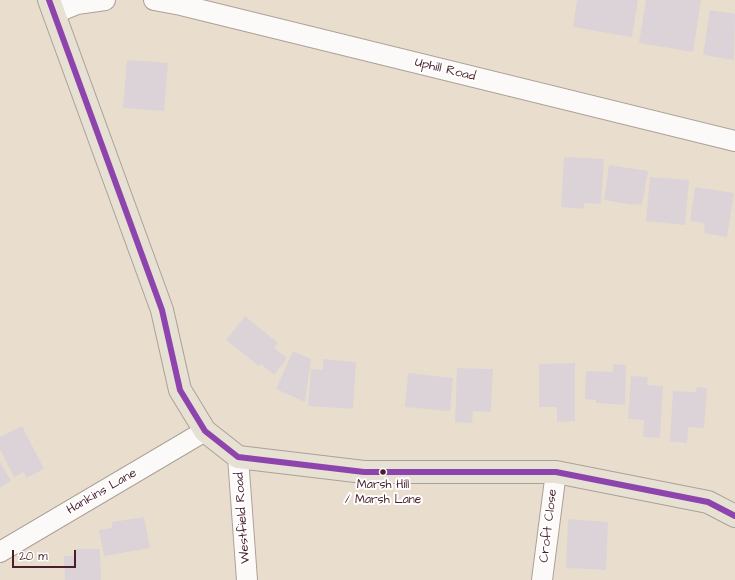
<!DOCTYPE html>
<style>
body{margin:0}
#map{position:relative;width:735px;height:580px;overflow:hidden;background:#e9dece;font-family:"Architects Daughter",sans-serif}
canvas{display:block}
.scale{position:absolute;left:12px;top:550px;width:64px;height:18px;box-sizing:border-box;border:2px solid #4a1f2b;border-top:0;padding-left:5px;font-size:12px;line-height:14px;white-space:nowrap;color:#4a1f2b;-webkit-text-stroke:3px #fff;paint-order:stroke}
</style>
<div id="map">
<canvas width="735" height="580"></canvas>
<div class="scale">20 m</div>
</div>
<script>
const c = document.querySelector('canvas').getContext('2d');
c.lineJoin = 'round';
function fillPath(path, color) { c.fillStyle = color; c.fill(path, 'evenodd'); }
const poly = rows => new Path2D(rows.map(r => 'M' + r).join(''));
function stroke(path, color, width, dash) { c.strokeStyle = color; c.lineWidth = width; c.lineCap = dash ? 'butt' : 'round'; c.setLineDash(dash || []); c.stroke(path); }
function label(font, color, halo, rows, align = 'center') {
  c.font = font + ' "Architects Daughter",sans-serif'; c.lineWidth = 4; c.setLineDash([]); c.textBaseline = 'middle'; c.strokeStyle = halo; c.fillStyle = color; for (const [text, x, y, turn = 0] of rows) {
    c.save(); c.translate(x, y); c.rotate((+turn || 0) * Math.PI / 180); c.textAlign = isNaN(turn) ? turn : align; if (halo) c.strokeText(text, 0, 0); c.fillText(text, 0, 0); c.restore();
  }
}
fillPath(poly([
 [577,0,638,0,632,37,573,27],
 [646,0,701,0,693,52,639,43],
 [710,10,735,14,734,60,703,55],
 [127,60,168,63,164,111,123,108],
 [564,157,604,159,601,204,584,203,584,209,561,207],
 [609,165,648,171,642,205,633,204,633,205,604,200],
 [650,177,689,180,685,225,646,221],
 [695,187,734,193,727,237,704,233,705,223,690,221],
 [245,316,278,343,274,348,287,358,274,375,261,364,259,366,226,340],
 [293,351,311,359,305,402,276,389],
 [323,359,356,362,353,409,308,406,311,369,323,370],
 [575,363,575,421,557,422,557,407,539,407,539,364],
 [613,364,626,365,625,405,596,403,596,400,585,399,586,371,613,372],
 [457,368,493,369,491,412,473,411,472,423,455,422],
 [408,373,453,378,450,411,405,407],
 [631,376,648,377,647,385,663,386,660,438,643,437,644,420,628,419],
 [697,387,707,388,704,428,688,427,687,443,670,441,673,391,696,392],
 [22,426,44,469,26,478,24,472,14,477,0,449,0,437],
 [0,462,11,481,0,488],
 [144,517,150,548,104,556,99,530,112,528,112,522],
 [568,519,608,522,606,570,566,568],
 [74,549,100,549,101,580,65,580,64,556,74,556]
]), '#dbd3d7');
const street = poly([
 [154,0,181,5,735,141],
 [55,13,77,4,105,0],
 [238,457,247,580],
 [0,552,205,431],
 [542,580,556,472]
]);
const primary = poly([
 [49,0,162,310,180,390,205,431,238,457,364,472,556,472,708,502,735,516]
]);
stroke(street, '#aca098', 22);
stroke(primary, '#aca098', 24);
stroke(street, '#fcfaf8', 20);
stroke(primary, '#e6e1d3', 22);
stroke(poly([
 [49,0,162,310,180,390,205,431,238,457,364,472,556,472,708,502,735,516]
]), '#8e44ad', 6);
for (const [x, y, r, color] of [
 [383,472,3.5,"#4a1f2b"]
]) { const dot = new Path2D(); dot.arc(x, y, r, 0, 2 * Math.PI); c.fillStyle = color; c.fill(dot); stroke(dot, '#fff', 1.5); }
label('12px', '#4a1f2b', '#fff', [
 ["Marsh Hill",383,485],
 ["/ Marsh Lane",383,500]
]);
label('13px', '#4a1f2b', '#fff', [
 ["Uphill Road",445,70,14],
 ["Hankins Lane",102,492,-30],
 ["Westfield Road",243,518,-94],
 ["Croft Close",549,526,-83]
]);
</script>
